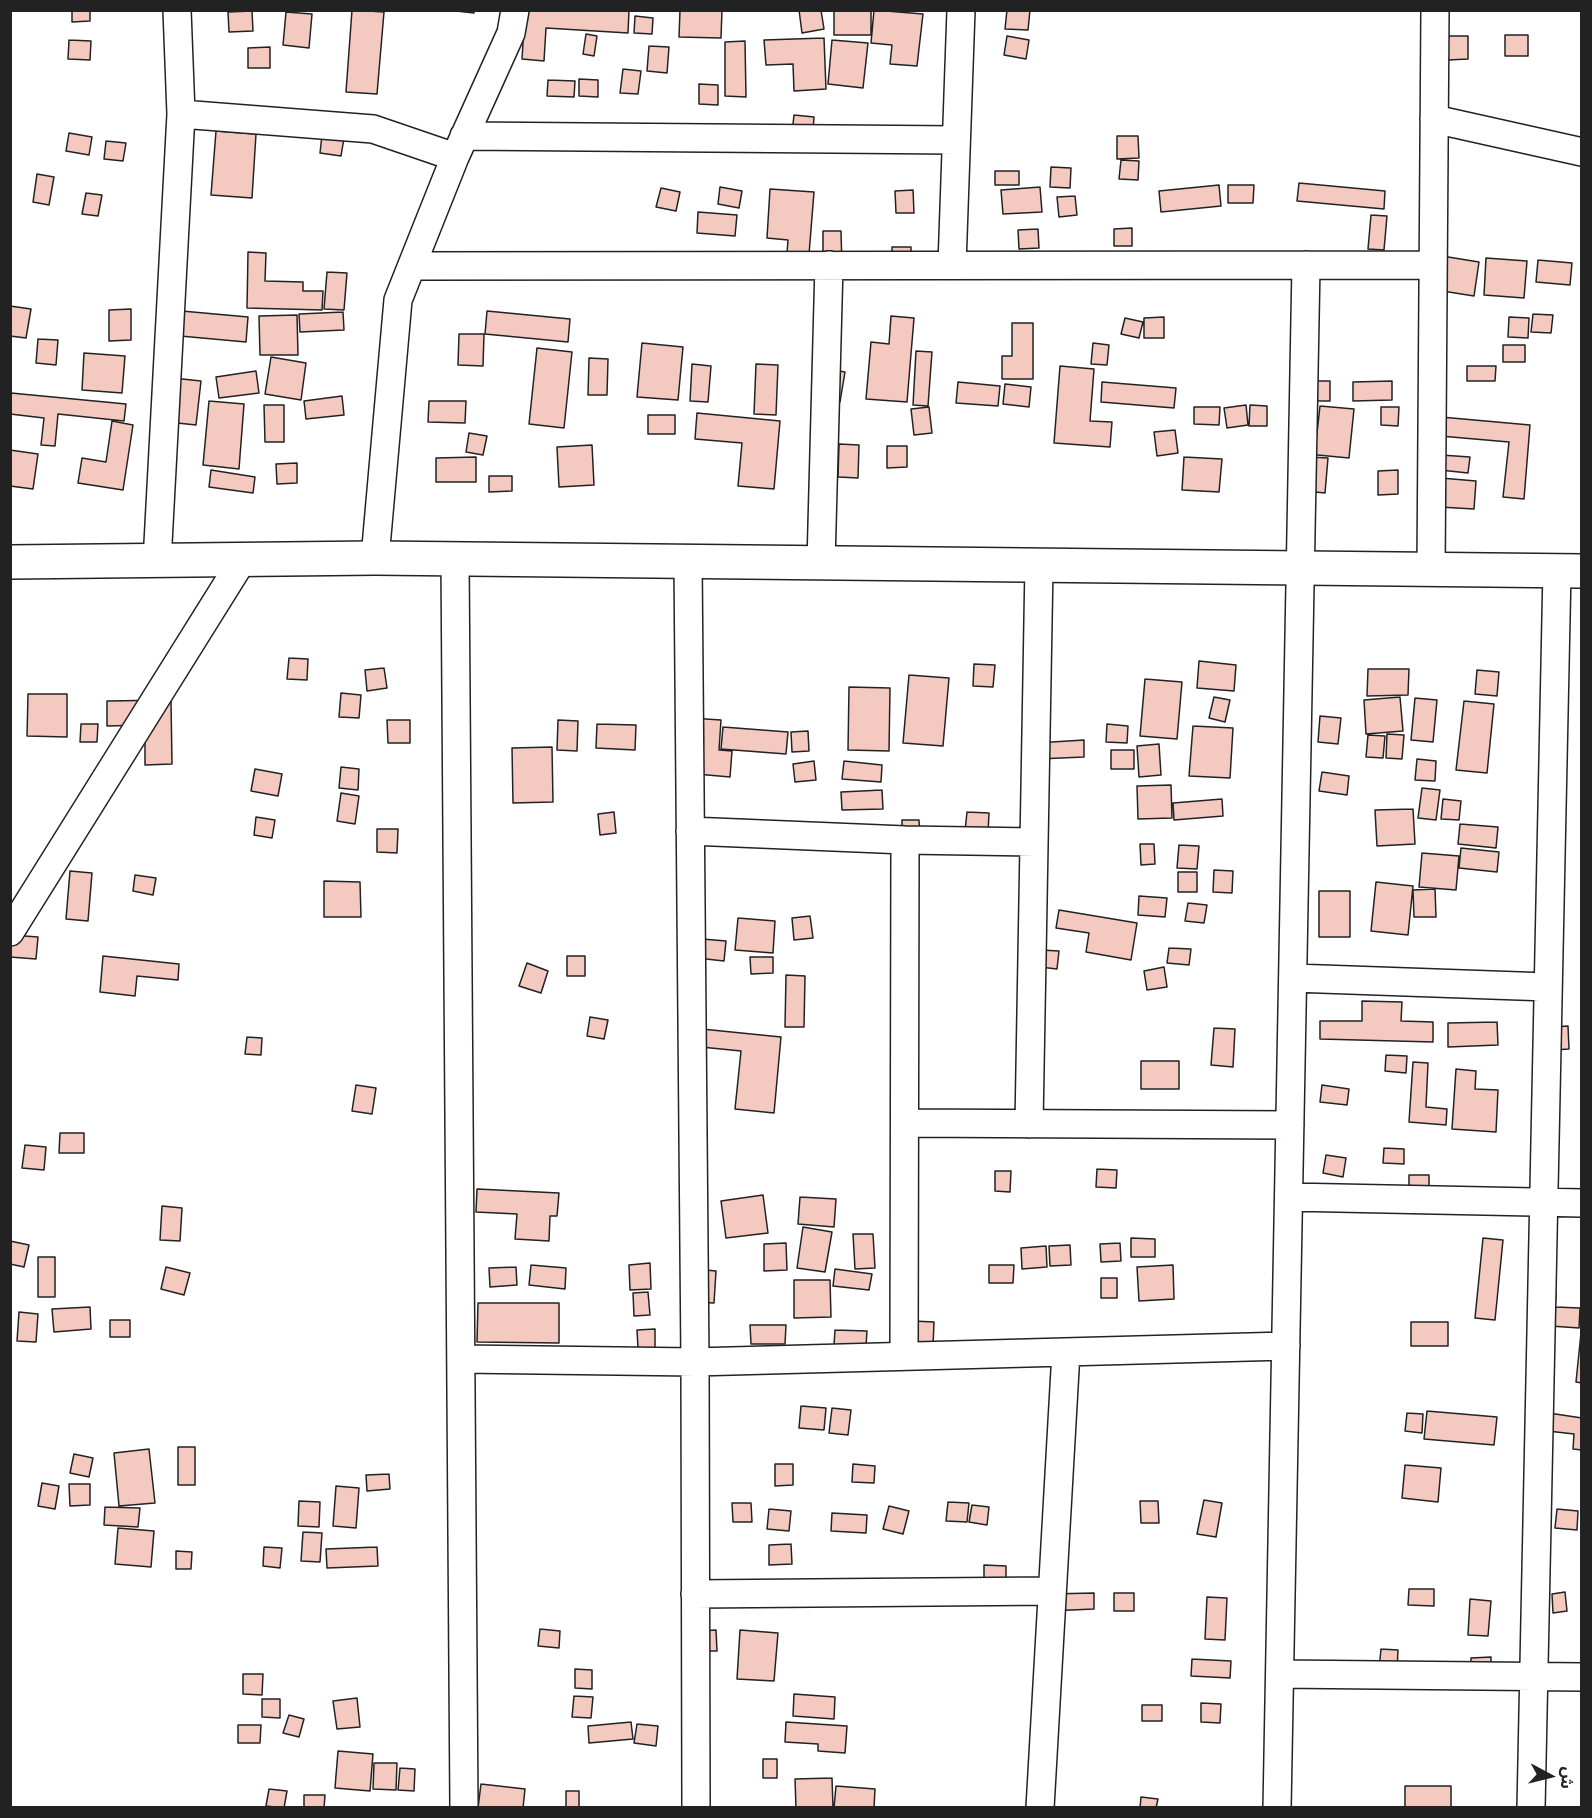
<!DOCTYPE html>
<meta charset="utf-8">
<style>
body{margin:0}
#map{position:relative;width:1592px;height:1818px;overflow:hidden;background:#fff;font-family:Barlow,"Noto Sans Arabic",sans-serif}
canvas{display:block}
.frame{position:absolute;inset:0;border:12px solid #222;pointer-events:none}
.north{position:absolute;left:1520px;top:1746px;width:60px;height:60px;-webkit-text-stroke:4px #fff;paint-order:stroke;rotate:97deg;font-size:16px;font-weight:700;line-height:24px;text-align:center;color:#222}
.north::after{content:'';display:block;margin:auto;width:21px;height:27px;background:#222;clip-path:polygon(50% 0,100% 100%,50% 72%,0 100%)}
</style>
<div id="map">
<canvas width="1592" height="1818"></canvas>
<div class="frame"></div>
<div class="north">ش</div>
</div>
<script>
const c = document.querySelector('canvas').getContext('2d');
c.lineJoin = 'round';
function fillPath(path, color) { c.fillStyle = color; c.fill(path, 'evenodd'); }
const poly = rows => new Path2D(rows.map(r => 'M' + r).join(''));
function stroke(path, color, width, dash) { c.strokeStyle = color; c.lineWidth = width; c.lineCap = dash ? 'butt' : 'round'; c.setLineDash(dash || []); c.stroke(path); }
const building = poly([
 [72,10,90,10,90,21,72,22,72,10],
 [352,10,384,12,377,94,346,92,352,10],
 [447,10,474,10,474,13,447,10],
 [525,10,629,10,628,33,546,28,544,61,522,59,525,10],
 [680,10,722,10,721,38,679,37,680,10],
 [799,10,821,10,824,29,802,33,799,10],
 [834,10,871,10,871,35,834,35,834,10],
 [874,10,923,14,917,66,890,64,892,45,871,43,874,10],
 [1007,10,1030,10,1028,30,1005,29,1007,10],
 [252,11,253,31,229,32,228,12,252,11],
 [286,12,312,14,309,48,283,45,286,12],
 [635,16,653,18,652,34,634,33,635,16],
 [586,34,597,36,594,56,583,54,586,34],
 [1505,35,1528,35,1528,56,1505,56,1505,35],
 [1007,36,1029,40,1026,59,1004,55,1007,36],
 [1448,36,1468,36,1468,59,1448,60,1448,36],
 [824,38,826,89,794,91,793,64,766,65,764,40,824,38],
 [69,40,91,41,90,60,68,59,69,40],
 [832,40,868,43,863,88,828,84,832,40],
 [745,41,746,97,725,96,725,42,745,41],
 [649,46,669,47,667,73,647,71,649,46],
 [270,47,270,68,248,68,248,48,270,47],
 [623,69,641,71,638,94,620,93,623,69],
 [579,79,598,80,598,97,579,96,579,79],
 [548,80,575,81,574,97,547,96,548,80],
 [699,84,718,85,718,105,699,104,699,84],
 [794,115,814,117,812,144,791,142,794,115],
 [216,131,256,134,252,198,211,195,216,131],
 [69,133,92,137,89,155,66,151,69,133],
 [322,135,344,138,341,156,320,153,322,135],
 [1117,136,1138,136,1139,158,1117,159,1117,136],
 [106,141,126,143,123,161,104,159,106,141],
 [1121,160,1139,161,1138,180,1119,179,1121,160],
 [1051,167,1071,168,1070,188,1050,187,1051,167],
 [995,171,1019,171,1019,185,995,185,995,171],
 [37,174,54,177,49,205,33,202,37,174],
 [1299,183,1385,191,1384,209,1297,201,1299,183],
 [1219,185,1221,206,1161,212,1159,191,1219,185],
 [1228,185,1254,185,1253,203,1228,203,1228,185],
 [720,187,742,191,739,208,718,204,720,187],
 [1040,187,1042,212,1003,214,1001,190,1040,187],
 [661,188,680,192,676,211,656,207,661,188],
 [770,189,814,192,808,267,786,265,788,240,767,238,770,189],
 [913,190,914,213,896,213,895,191,913,190],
 [86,193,102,195,98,216,82,214,86,193],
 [1075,196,1077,215,1059,217,1057,197,1075,196],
 [698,212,737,215,735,236,697,233,698,212],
 [1371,215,1387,216,1384,250,1368,249,1371,215],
 [1132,228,1132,246,1114,246,1114,229,1132,228],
 [1038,229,1039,248,1019,249,1018,230,1038,229],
 [823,231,841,231,842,267,823,267,823,231],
 [892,247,911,247,911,268,892,268,892,247],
 [248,252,266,253,265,281,303,282,303,291,323,291,322,310,247,308,248,252],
 [1442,256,1479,262,1474,296,1436,290,1442,256],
 [1486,258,1527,261,1524,298,1484,295,1486,258],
 [1538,260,1572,263,1570,285,1536,282,1538,260],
 [327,272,347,273,344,310,324,309,327,272],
 [10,306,31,309,26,338,10,336,10,306],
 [131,309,131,340,109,341,109,310,131,309],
 [171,310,248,317,246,342,169,335,171,310],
 [487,311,570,319,568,342,485,334,487,311],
 [343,312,344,330,300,332,299,314,343,312],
 [1533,314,1553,315,1551,333,1531,332,1533,314],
 [297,315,298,355,260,355,259,316,297,315],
 [891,316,914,318,907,402,866,399,871,342,889,344,891,316],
 [1164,317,1164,338,1144,338,1144,318,1164,317],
 [1509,317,1529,318,1528,338,1508,337,1509,317],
 [1125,318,1143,322,1139,338,1121,334,1125,318],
 [1012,323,1033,323,1033,379,1002,379,1002,356,1012,356,1012,323],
 [459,334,484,334,483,366,458,365,459,334],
 [38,339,58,340,56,365,36,363,38,339],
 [642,343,683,347,678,400,637,397,642,343],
 [1093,343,1109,345,1107,365,1091,364,1093,343],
 [1503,345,1525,345,1525,362,1503,362,1503,345],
 [537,348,572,352,564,428,529,424,537,348],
 [916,351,932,352,928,406,913,405,916,351],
 [84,353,125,356,122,393,82,390,84,353],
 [271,357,306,363,301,400,265,394,271,357],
 [589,358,608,359,607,395,588,395,589,358],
 [692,364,711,366,708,402,690,401,692,364],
 [756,364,778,365,776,415,754,414,756,364],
 [1060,366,1094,369,1090,421,1112,422,1110,447,1054,443,1060,366],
 [1467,366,1496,366,1495,381,1467,381,1467,366],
 [827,369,845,372,840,402,823,399,827,369],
 [256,371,259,393,219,398,216,377,256,371],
 [173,378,201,381,196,425,168,422,173,378],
 [1311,381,1330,381,1330,401,1312,401,1311,381],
 [1392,381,1392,400,1353,401,1353,382,1392,381],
 [958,382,1000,386,998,406,956,403,958,382],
 [1102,382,1176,388,1174,408,1101,402,1102,382],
 [1005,384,1031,387,1029,407,1003,404,1005,384],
 [11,393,126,404,124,421,58,414,55,446,41,445,44,418,10,414,11,393],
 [342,396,344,415,306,419,304,401,342,396],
 [209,401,244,404,239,469,203,465,209,401],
 [429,401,466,401,465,423,428,422,429,401],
 [264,405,284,405,284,442,265,442,264,405],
 [1246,405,1248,425,1227,428,1224,408,1246,405],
 [1250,405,1267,406,1267,426,1249,426,1250,405],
 [1320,406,1354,409,1349,458,1307,454,1309,432,1317,433,1320,406],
 [929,407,932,433,914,435,911,409,929,407],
 [1194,407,1220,407,1219,425,1194,424,1194,407],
 [1381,407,1399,407,1398,426,1381,425,1381,407],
 [697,413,780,421,774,489,738,486,742,443,695,439,697,413],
 [648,415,675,415,675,434,648,434,648,415],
 [1441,417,1530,425,1524,499,1503,497,1509,442,1440,436,1441,417],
 [112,421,133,425,123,490,78,483,82,458,106,462,112,421],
 [1175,430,1178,453,1157,456,1154,432,1175,430],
 [469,433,487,436,483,455,466,452,469,433],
 [839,444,859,445,858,478,838,477,839,444],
 [592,445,594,485,559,487,557,447,592,445],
 [887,446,907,446,907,467,887,468,887,446],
 [10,450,38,454,33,489,10,486,10,450],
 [1441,455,1470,457,1468,473,1440,470,1441,455],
 [476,457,476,482,436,482,436,458,476,457],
 [1184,457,1222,459,1219,492,1182,490,1184,457],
 [1309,457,1328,458,1325,493,1306,491,1309,457],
 [297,463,297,483,277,484,276,464,297,463],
 [211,470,255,477,253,493,209,487,211,470],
 [1398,470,1398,494,1378,495,1378,471,1398,470],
 [489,476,512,476,512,491,489,492,489,476],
 [1441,478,1476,481,1474,509,1439,507,1441,478],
 [289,658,308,659,307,680,287,679,289,658],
 [1199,661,1236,665,1234,691,1197,688,1199,661],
 [974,664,995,665,993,687,973,686,974,664],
 [384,668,387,688,367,691,365,670,384,668],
 [1368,669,1409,669,1408,695,1367,696,1368,669],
 [1477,670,1499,672,1497,696,1475,694,1477,670],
 [909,675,949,678,943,746,903,743,909,675],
 [1145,679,1182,682,1177,739,1140,736,1145,679],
 [849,687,890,688,889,751,848,750,849,687],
 [341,693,361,695,359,718,339,717,341,693],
 [28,694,67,694,67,737,27,736,28,694],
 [1214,697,1230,700,1225,722,1209,718,1214,697],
 [1400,697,1403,731,1366,734,1364,700,1400,697],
 [1415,698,1437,700,1433,742,1411,740,1415,698],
 [171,700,172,764,145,765,145,725,107,726,107,701,171,700],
 [1464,701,1494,704,1487,773,1456,770,1464,701],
 [1320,716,1341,718,1338,744,1318,742,1320,716],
 [690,718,721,720,719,750,732,751,730,777,685,773,690,718],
 [387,720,410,720,410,743,388,743,387,720],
 [558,720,578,721,577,751,557,750,558,720],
 [81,724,98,724,97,742,80,742,81,724],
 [597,724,636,725,635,750,596,748,597,724],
 [1107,724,1128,726,1127,743,1106,742,1107,724],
 [1193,726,1233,728,1230,778,1189,776,1193,726],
 [723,727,788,732,786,754,721,749,723,727],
 [808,731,809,751,792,752,791,732,808,731],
 [1387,734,1404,735,1402,759,1386,758,1387,734],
 [1368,735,1385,736,1383,758,1366,757,1368,735],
 [1084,740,1084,757,1038,759,1036,743,1084,740],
 [1159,744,1161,775,1139,777,1137,746,1159,744],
 [552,747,553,802,513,803,512,748,552,747],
 [1111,750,1134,750,1134,769,1111,769,1111,750],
 [1417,759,1436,761,1435,781,1415,780,1417,759],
 [814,761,816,780,795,782,793,764,814,761],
 [844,761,882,765,881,782,842,779,844,761],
 [341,767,359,769,358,790,339,788,341,767],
 [255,769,282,774,278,796,251,791,255,769],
 [1322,772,1349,776,1347,795,1319,791,1322,772],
 [1171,785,1172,818,1138,819,1137,786,1171,785],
 [1422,788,1440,790,1436,820,1418,818,1422,788],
 [882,790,883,809,842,810,841,792,882,790],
 [341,793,359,796,355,824,337,821,341,793],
 [1222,799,1223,816,1174,820,1173,803,1222,799],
 [1443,799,1461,801,1459,820,1441,819,1443,799],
 [1413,809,1415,844,1377,846,1375,810,1413,809],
 [614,812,616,833,600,835,598,814,614,812],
 [967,812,989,813,988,833,965,831,967,812],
 [256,817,275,820,272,838,254,835,256,817],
 [902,820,919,820,920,837,902,838,902,820],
 [1460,824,1498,827,1496,848,1458,844,1460,824],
 [377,829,398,829,397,853,377,852,377,829],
 [1140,844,1154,844,1155,864,1141,865,1140,844],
 [1179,845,1199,846,1197,869,1177,868,1179,845],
 [1461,848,1499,852,1497,872,1459,868,1461,848],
 [1422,853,1459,856,1456,890,1419,887,1422,853],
 [1214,870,1233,871,1232,893,1213,892,1214,870],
 [70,871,92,873,88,921,66,919,70,871],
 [1178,872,1197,872,1197,892,1178,892,1178,872],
 [135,875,156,878,153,895,133,891,135,875],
 [324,881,360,882,361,917,324,917,324,881],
 [1376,882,1413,886,1408,935,1371,931,1376,882],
 [1435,889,1436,917,1414,917,1413,890,1435,889],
 [1319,891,1350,891,1350,937,1319,937,1319,891],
 [1139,896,1167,898,1165,917,1138,915,1139,896],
 [1188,903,1207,905,1204,923,1185,921,1188,903],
 [1059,910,1137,923,1131,960,1086,952,1089,933,1056,928,1059,910],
 [810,916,813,938,794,940,792,918,810,916],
 [738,918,775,921,773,953,735,950,738,918],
 [11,935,38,937,36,959,10,957,11,935],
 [691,938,726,941,724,961,688,957,691,938],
 [1169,948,1191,949,1189,965,1167,963,1169,948],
 [1041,950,1059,951,1057,969,1040,967,1041,950],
 [103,956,179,964,178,980,137,976,135,996,100,992,103,956],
 [567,956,585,956,585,976,567,976,567,956],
 [750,957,773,957,773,973,751,974,750,957],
 [527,963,548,971,541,993,519,986,527,963],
 [1164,967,1167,987,1147,990,1144,971,1164,967],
 [786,975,805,976,804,1027,785,1027,786,975],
 [1362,1001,1402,1002,1401,1021,1433,1022,1433,1042,1320,1039,1320,1021,1362,1021,1362,1001],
 [590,1017,608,1020,604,1039,587,1036,590,1017],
 [1497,1022,1498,1045,1448,1047,1448,1023,1497,1022],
 [1568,1026,1569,1049,1555,1050,1554,1027,1568,1026],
 [692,1028,781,1037,774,1113,735,1109,741,1051,691,1046,692,1028],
 [1214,1028,1235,1029,1233,1067,1211,1065,1214,1028],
 [247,1037,262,1038,261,1055,245,1054,247,1037],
 [1386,1055,1407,1056,1406,1073,1385,1071,1386,1055],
 [1141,1061,1179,1061,1179,1089,1141,1089,1141,1061],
 [1413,1062,1428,1063,1426,1107,1447,1109,1446,1125,1409,1122,1413,1062],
 [1456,1069,1476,1071,1475,1089,1498,1090,1496,1132,1452,1129,1456,1069],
 [356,1085,376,1088,372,1114,352,1111,356,1085],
 [1322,1085,1349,1089,1347,1105,1320,1102,1322,1085],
 [60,1133,84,1133,84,1153,59,1153,60,1133],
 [25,1145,46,1147,44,1170,22,1168,25,1145],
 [1384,1148,1404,1149,1404,1164,1383,1163,1384,1148],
 [1326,1155,1346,1158,1343,1177,1323,1173,1326,1155],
 [1097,1169,1117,1170,1116,1188,1096,1187,1097,1169],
 [995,1171,1011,1171,1010,1192,995,1191,995,1171],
 [1409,1175,1429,1175,1429,1194,1409,1194,1409,1175],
 [477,1189,559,1193,557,1216,550,1216,549,1241,515,1239,517,1214,476,1212,477,1189],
 [763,1195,768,1233,726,1238,721,1201,763,1195],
 [800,1197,836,1199,834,1227,798,1224,800,1197],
 [162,1206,182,1208,180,1241,160,1240,162,1206],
 [803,1227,832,1232,825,1272,797,1268,803,1227],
 [853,1234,873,1234,875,1268,855,1269,853,1234],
 [1131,1238,1155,1239,1155,1257,1131,1257,1131,1238],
 [1483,1238,1503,1240,1495,1320,1475,1318,1483,1238],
 [10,1241,29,1245,24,1267,10,1264,10,1241],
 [786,1243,787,1270,764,1271,764,1244,786,1243],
 [1120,1243,1121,1261,1101,1262,1100,1244,1120,1243],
 [1070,1245,1071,1265,1050,1266,1049,1246,1070,1245],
 [1046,1246,1047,1267,1022,1269,1021,1248,1046,1246],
 [38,1257,55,1257,55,1297,38,1297,38,1257],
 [650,1263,651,1289,630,1290,629,1265,650,1263],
 [531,1265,566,1268,565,1289,529,1285,531,1265],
 [989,1265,1014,1265,1013,1283,989,1283,989,1265],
 [1173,1265,1174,1299,1139,1301,1137,1267,1173,1265],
 [166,1267,190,1273,184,1295,161,1289,166,1267],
 [516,1267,517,1285,490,1287,489,1268,516,1267],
 [695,1269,716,1271,714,1303,693,1302,695,1269],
 [835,1269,872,1274,869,1290,833,1286,835,1269],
 [1101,1278,1117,1278,1117,1298,1101,1298,1101,1278],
 [794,1280,830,1280,831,1317,794,1318,794,1280],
 [1539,1291,1556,1293,1555,1307,1580,1308,1579,1328,1536,1325,1539,1291],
 [648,1292,650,1315,634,1316,633,1293,648,1292],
 [478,1303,559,1303,559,1343,477,1342,478,1303],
 [90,1307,91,1329,54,1332,52,1309,90,1307],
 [19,1312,38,1314,36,1342,17,1341,19,1312],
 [110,1320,130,1320,130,1337,110,1337,110,1320],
 [913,1321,934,1322,933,1346,911,1345,913,1321],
 [1411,1322,1448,1322,1448,1346,1411,1346,1411,1322],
 [750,1325,786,1325,785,1344,751,1344,750,1325],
 [655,1329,655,1348,638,1348,637,1330,655,1329],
 [835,1330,867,1331,866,1346,834,1345,835,1330],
 [1581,1333,1582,1333,1582,1383,1576,1382,1581,1333],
 [801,1406,826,1408,824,1430,799,1428,801,1406],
 [832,1408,851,1410,848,1435,829,1433,832,1408],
 [1427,1411,1497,1417,1494,1445,1424,1439,1427,1411],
 [1542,1412,1582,1418,1582,1450,1573,1449,1574,1434,1539,1430,1542,1412],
 [1407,1413,1423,1414,1422,1433,1405,1431,1407,1413],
 [178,1447,195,1447,195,1485,178,1485,178,1447],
 [149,1449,155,1503,119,1506,114,1453,149,1449],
 [74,1454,93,1458,89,1477,70,1473,74,1454],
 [775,1464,793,1464,793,1485,775,1486,775,1464],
 [853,1464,875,1466,874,1483,852,1482,853,1464],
 [1405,1465,1441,1468,1438,1502,1402,1498,1405,1465],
 [389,1474,390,1489,367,1491,366,1475,389,1474],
 [42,1483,59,1486,55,1509,38,1506,42,1483],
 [69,1484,90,1484,90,1505,70,1506,69,1484],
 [336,1486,359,1488,356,1528,333,1526,336,1486],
 [1204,1500,1222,1503,1216,1537,1197,1534,1204,1500],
 [299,1501,320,1502,319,1527,298,1526,299,1501],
 [1140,1501,1158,1501,1159,1523,1141,1523,1140,1501],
 [948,1502,969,1503,967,1522,946,1521,948,1502],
 [732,1503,751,1503,752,1522,733,1522,732,1503],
 [972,1505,989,1507,987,1525,969,1522,972,1505],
 [889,1506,909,1511,903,1534,883,1529,889,1506],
 [105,1507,140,1508,138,1527,104,1525,105,1507],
 [769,1509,791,1511,789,1531,767,1529,769,1509],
 [1557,1509,1578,1511,1577,1530,1555,1528,1557,1509],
 [832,1513,867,1515,866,1533,831,1531,832,1513],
 [118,1528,154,1531,151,1567,115,1564,118,1528],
 [303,1532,322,1533,320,1562,301,1561,303,1532],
 [791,1544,792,1564,769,1565,769,1545,791,1544],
 [264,1547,282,1548,280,1568,263,1566,264,1547],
 [377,1547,378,1566,327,1568,326,1549,377,1547],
 [176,1551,192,1552,191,1569,176,1569,176,1551],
 [984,1565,1006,1566,1006,1588,984,1589,984,1565],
 [1409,1589,1434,1589,1434,1606,1408,1605,1409,1589],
 [1565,1592,1567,1611,1553,1613,1552,1594,1565,1592],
 [1094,1593,1094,1609,1049,1611,1049,1594,1094,1593],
 [1114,1593,1134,1593,1134,1611,1114,1611,1114,1593],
 [1207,1597,1227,1598,1225,1640,1205,1639,1207,1597],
 [1470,1599,1491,1601,1488,1636,1468,1635,1470,1599],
 [540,1629,560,1631,559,1648,538,1646,540,1629],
 [716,1630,717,1651,699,1651,699,1631,716,1630],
 [740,1630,778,1633,774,1681,737,1679,740,1630],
 [1381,1649,1398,1650,1397,1671,1379,1670,1381,1649],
 [1491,1657,1491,1673,1471,1674,1471,1658,1491,1657],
 [1192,1659,1231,1661,1230,1678,1191,1676,1192,1659],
 [575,1669,592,1670,592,1689,575,1688,575,1669],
 [243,1674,263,1674,262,1695,243,1694,243,1674],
 [794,1694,835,1697,834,1719,793,1716,794,1694],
 [574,1696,593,1697,591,1718,572,1717,574,1696],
 [357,1698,360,1727,337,1729,333,1701,357,1698],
 [262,1699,280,1699,280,1718,262,1717,262,1699],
 [1201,1703,1221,1704,1220,1723,1201,1722,1201,1703],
 [1142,1705,1162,1705,1162,1721,1142,1721,1142,1705],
 [289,1715,304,1719,299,1737,283,1733,289,1715],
 [631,1722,633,1739,589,1743,588,1726,631,1722],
 [786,1722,847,1726,845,1753,818,1751,818,1744,785,1742,786,1722],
 [637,1724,658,1726,656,1746,634,1743,637,1724],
 [238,1725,261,1725,260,1743,238,1743,238,1725],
 [338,1751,373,1754,370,1791,335,1788,338,1751],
 [763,1759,777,1759,777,1778,763,1778,763,1759],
 [374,1763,397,1763,396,1790,373,1789,374,1763],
 [400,1768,415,1769,414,1791,398,1790,400,1768],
 [832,1778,833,1808,796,1808,795,1779,832,1778],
 [481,1784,525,1789,523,1808,478,1808,481,1784],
 [836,1786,875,1789,874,1808,834,1808,836,1786],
 [1405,1786,1451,1786,1451,1808,1405,1808,1405,1786],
 [269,1789,287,1791,284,1808,266,1806,269,1789],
 [566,1791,579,1791,579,1808,566,1808,566,1791],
 [304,1795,325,1795,324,1808,304,1808,304,1795],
 [1141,1797,1158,1799,1156,1808,1140,1808,1141,1797]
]);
fillPath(building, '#f3c9c0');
stroke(building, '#222', 1.5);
const street = poly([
 [177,10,181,114,373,129,455,157],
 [1434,119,1582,152],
 [464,136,956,140],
 [952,265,961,10],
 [412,266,1433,265],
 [375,558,398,300,455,157,511,33,515,10],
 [455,559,464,1808],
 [157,562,181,114],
 [688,562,695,1362,696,1808],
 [821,563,829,265],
 [1431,569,1435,10],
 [690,831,905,840,1034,842],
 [10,932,243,559],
 [1293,978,1548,987],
 [905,1123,1290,1125],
 [1029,1124,1039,565],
 [1289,1197,1582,1203],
 [904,1356,905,840],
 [461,1359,695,1362,1286,1346],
 [695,1594,1052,1591],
 [1280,1674,1582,1677],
 [1040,1808,1066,1352],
 [1277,1808,1306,265],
 [1531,1808,1557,570]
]);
const primary = poly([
 [10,562,375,558,1582,571]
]);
stroke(street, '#222', 30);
stroke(primary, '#222', 36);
stroke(street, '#fff', 27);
stroke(primary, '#fff', 33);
</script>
